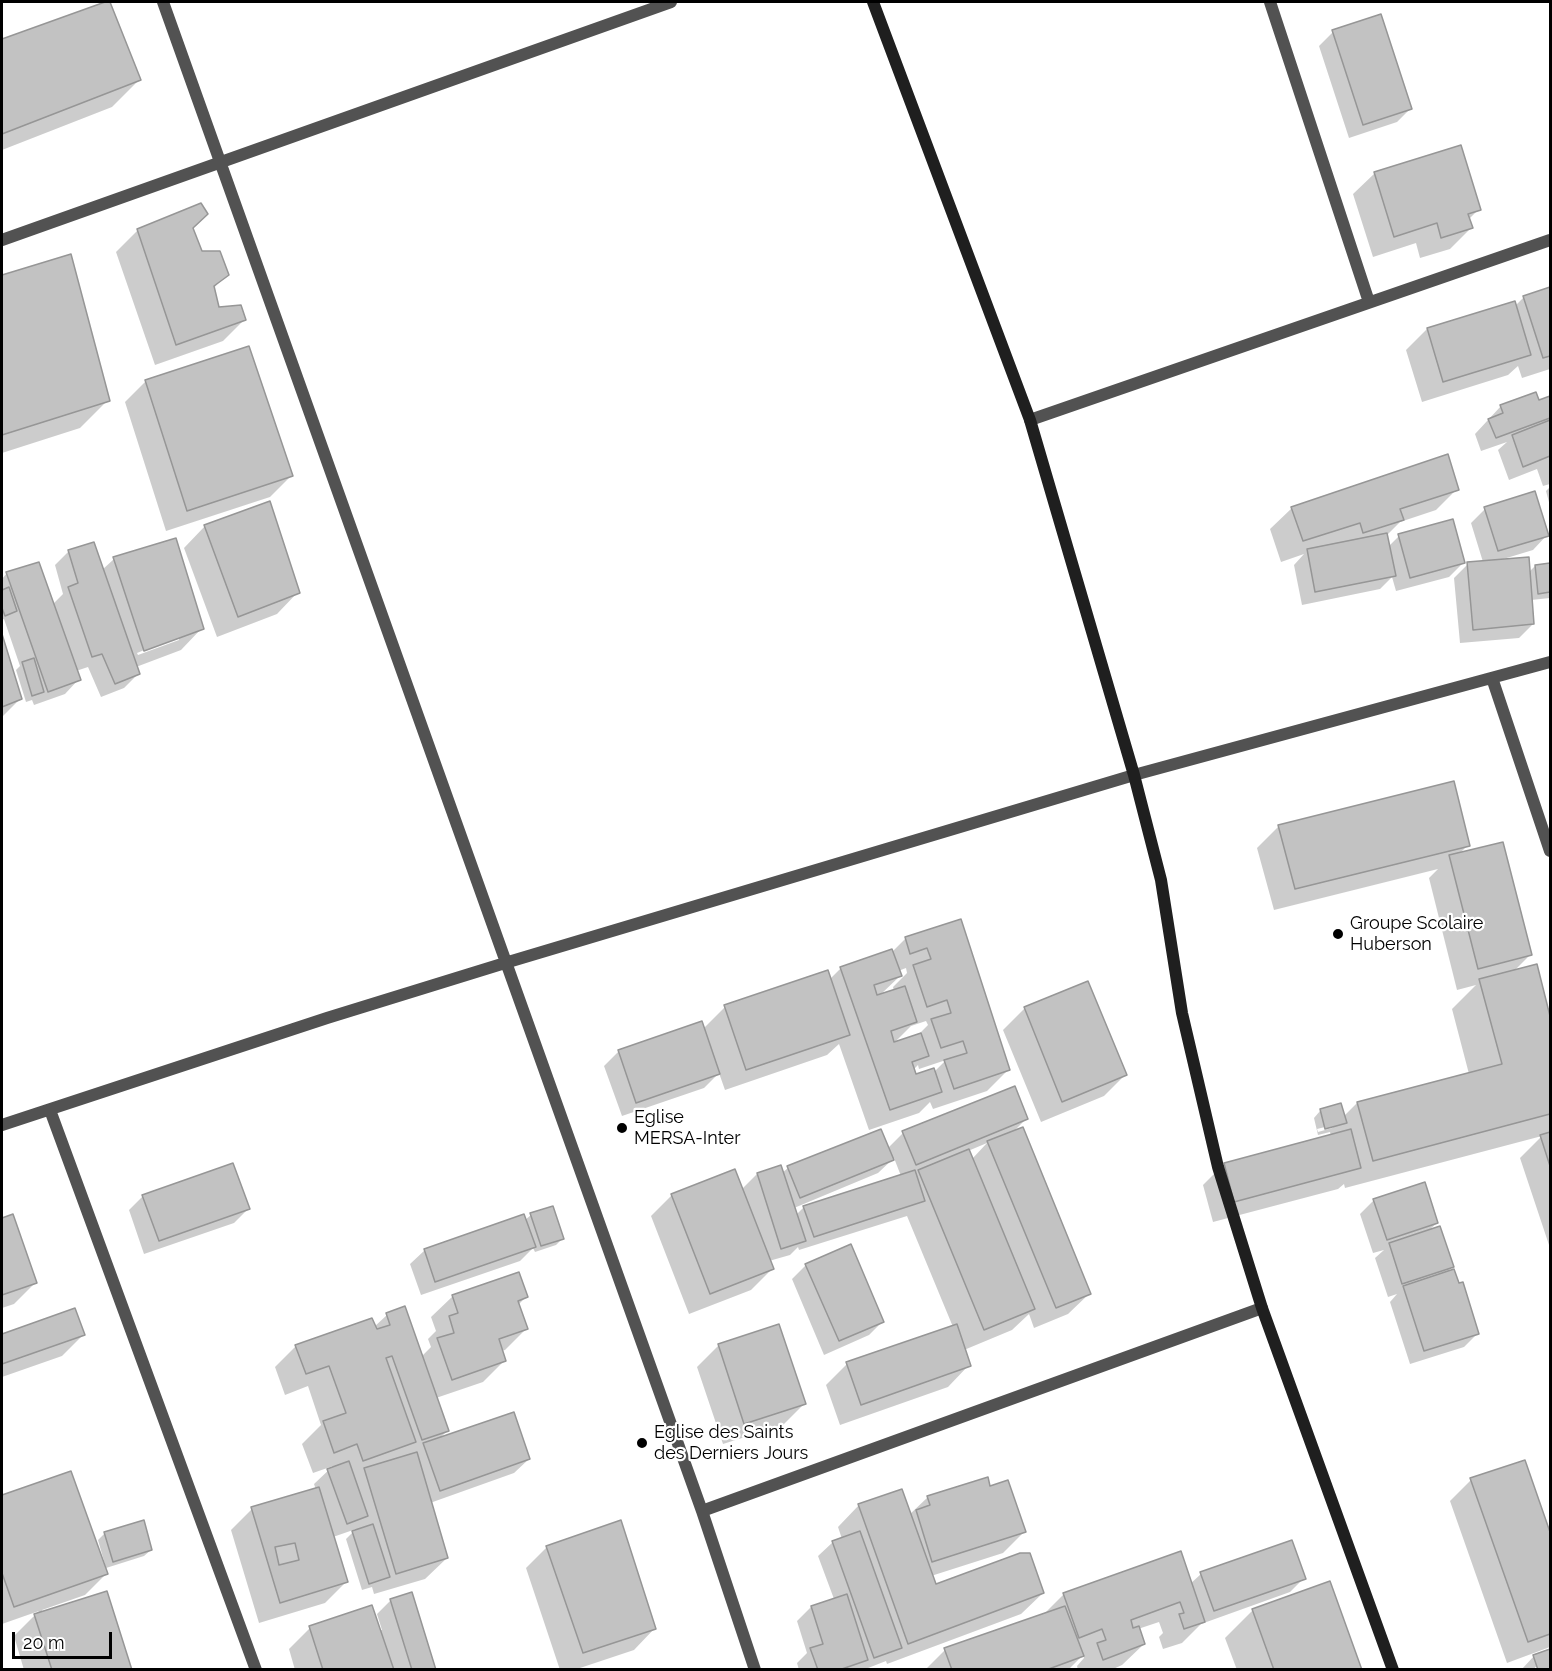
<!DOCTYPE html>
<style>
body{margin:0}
#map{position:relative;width:1552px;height:1671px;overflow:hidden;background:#fff;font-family:Raleway,sans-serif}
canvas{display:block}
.frame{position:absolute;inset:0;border:3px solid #000;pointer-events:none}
.scale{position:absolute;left:12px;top:1632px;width:100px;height:27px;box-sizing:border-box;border:3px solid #000;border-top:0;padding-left:8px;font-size:18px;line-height:21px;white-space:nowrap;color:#000;-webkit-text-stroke:4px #fff;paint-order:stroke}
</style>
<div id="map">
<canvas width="1552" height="1671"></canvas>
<div class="frame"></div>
<div class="scale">20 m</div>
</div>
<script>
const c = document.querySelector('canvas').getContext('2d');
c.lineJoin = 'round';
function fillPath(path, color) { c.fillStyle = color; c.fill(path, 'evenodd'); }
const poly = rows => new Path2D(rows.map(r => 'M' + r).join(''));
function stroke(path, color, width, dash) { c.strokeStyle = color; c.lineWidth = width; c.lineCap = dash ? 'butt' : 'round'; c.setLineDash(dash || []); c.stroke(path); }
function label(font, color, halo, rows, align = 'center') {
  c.font = font + ' Raleway,sans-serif'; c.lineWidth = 4.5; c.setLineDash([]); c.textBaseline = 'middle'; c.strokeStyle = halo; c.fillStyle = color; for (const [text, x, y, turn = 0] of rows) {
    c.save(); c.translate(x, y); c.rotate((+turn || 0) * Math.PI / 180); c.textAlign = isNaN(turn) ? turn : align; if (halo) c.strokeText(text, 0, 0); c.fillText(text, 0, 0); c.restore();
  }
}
fillPath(poly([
 [109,2,140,79,112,107,2,150,2,41],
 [1333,32,1411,108,1397,122,1349,138,1319,46],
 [1375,173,1479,209,1468,220,1471,228,1450,249,1420,258,1416,243,1373,257,1353,194],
 [192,228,201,253,227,274,213,289,217,308,244,320,223,341,155,365,116,252,138,230],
 [70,256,108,400,80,428,2,453,2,277],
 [1550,289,1550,369,1522,378,1518,366,1508,375,1422,402,1406,350,1427,329,1515,306,1524,297],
 [146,381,291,476,270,497,166,531,125,402],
 [1550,397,1550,484,1543,486,1537,469,1509,480,1498,450,1507,442,1481,451,1475,434,1501,406,1538,402],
 [1550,487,1550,506,1546,491],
 [1457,489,1436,510,1400,522,1386,536,1388,547,1399,536,1463,563,1449,577,1396,591,1392,577,1380,589,1302,605,1294,565,1304,554,1281,562,1270,529,1292,508],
 [1485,509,1547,535,1533,550,1500,560,1528,573,1535,566,1550,564,1550,598,1531,600,1533,624,1519,638,1460,643,1454,578,1468,564,1483,562,1471,523],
 [205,526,298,592,277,614,217,637,184,548],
 [175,540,202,628,181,650,136,667,138,674,124,688,101,697,88,667,76,671,79,679,65,694,34,705,32,700,26,702,16,670,20,666,4,619,2,620,2,579,7,573,52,605,63,594,55,565,69,551,102,570,114,559],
 [179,636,179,640,138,655,137,653],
 [2,639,20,699,2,717],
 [1279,826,1468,845,1459,854,1530,955,1513,972,1535,966,1550,1022,1550,1131,1546,1135,1550,1134,1550,1248,1520,1158,1542,1136,1345,1188,1344,1184,1338,1189,1213,1222,1203,1185,1224,1164,1331,1136,1330,1132,1318,1135,1314,1118,1320,1111,1340,1105,1343,1117,1357,1103,1469,1074,1452,1009,1476,985,1457,990,1429,878,1438,869,1274,910,1257,848],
 [1337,1124,1332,1128,1318,1132,1317,1129],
 [960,921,1008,1070,987,1091,933,1109,930,1102,919,1113,869,1130,839,1044,827,1055,725,1090,719,1073,704,1088,622,1116,604,1066,619,1051,703,1029,725,1007,827,972,829,980,841,968,891,953,905,939],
 [906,968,907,973,893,987,894,991,879,996,900,976,898,971],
 [926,1021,928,1025,917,1036,893,1044,911,1026],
 [946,1060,934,1072,915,1076,913,1070,918,1065,919,1069],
 [1025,1008,1125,1075,1104,1096,1041,1122,1003,1030],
 [1026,1119,1013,1132,1090,1293,1068,1314,1034,1328,1029,1314,1012,1330,964,1350,969,1365,948,1387,840,1425,826,1385,847,1364,953,1327,907,1216,799,1250,798,1247,790,1255,769,1261,772,1269,751,1290,689,1314,651,1216,672,1195,741,1190,757,1174,782,1173,788,1168,888,1148,903,1133],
 [987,1143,972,1159,968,1151],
 [894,1158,901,1176,804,1207,796,1215,794,1208,878,1173],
 [143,1196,248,1209,234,1223,144,1254,129,1210],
 [1374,1200,1437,1223,1428,1231,1452,1267,1445,1274,1478,1333,1464,1347,1410,1364,1390,1302,1397,1294,1388,1297,1375,1258,1384,1250,1373,1253,1360,1214],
 [552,1207,562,1239,556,1245,535,1252,533,1248,520,1261,421,1295,410,1264,425,1250,525,1220,531,1215],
 [12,1216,36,1282,14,1304,2,1308,2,1219],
 [806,1265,883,1321,869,1335,824,1355,792,1279],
 [453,1296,526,1297,518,1305,526,1329,505,1350,501,1351,504,1361,483,1382,436,1398,448,1430,438,1440,529,1459,514,1473,430,1503,447,1558,425,1579,374,1594,372,1587,362,1590,346,1539,356,1529,333,1537,346,1582,325,1603,259,1623,231,1530,252,1509,316,1490,314,1484,333,1466,313,1473,302,1444,321,1425,308,1386,285,1395,275,1367,296,1346,374,1327,387,1315,421,1357,431,1347,428,1339,436,1331,431,1317],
 [74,1310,83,1335,62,1356,2,1377,2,1335],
 [778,1326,804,1404,783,1425,723,1444,697,1367,718,1346],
 [1524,1462,1550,1536,1550,1647,1507,1663,1450,1501,1471,1480],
 [70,1473,106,1574,85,1595,42,1610,43,1613,131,1670,24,1670,14,1636,39,1611,2,1624,2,1497],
 [989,1488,1024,1532,1003,1553,931,1576,935,1586,1043,1593,1021,1614,887,1664,886,1661,863,1670,858,1668,857,1670,799,1670,797,1663,807,1653,797,1621,811,1607,834,1599,818,1556,833,1542,842,1539,838,1527,859,1505,909,1515,928,1497],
 [105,1533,151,1550,144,1556,106,1568,98,1540],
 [1291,1542,1304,1578,1290,1592,1201,1624,1182,1643,1163,1649,1159,1637,1163,1633,1159,1622,1138,1629,1144,1644,1122,1665,1111,1670,1078,1670,1077,1666,1084,1658,1083,1655,1068,1670,925,1670,945,1650,1043,1615,1064,1594,1190,1584,1201,1574],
 [547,1547,655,1628,634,1650,574,1670,560,1670,526,1568],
 [391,1600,435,1670,295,1670,289,1649,310,1628,382,1630,377,1614],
 [1253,1610,1360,1670,1237,1670,1225,1638],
 [1550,1651,1550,1670,1540,1670,1539,1667,1535,1667,1536,1670,1521,1670,1534,1656]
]), '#0003');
const building = poly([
 [105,2,110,2,141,80,2,134,2,39,105,2],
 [1381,14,1412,109,1363,125,1332,30,1381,14],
 [1461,145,1481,210,1468,214,1473,228,1441,238,1437,223,1394,237,1374,172,1461,145],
 [201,203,208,214,193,228,202,251,220,251,229,275,214,286,219,307,241,305,246,320,176,345,137,229,201,203],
 [71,254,110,401,2,435,2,275,71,254],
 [1550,287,1550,356,1543,358,1523,296,1550,287],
 [1515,301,1531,355,1443,382,1427,328,1515,301],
 [249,346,293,476,187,511,145,380,249,346],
 [1536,392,1539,400,1550,396,1550,418,1496,438,1488,419,1503,413,1500,405,1536,392],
 [1550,420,1550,456,1523,467,1512,435,1550,420],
 [1448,454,1459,490,1400,509,1404,520,1363,533,1360,523,1303,541,1291,507,1448,454],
 [1535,491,1549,536,1498,551,1484,507,1535,491],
 [270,501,300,593,238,617,204,525,270,501],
 [1453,519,1465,563,1410,578,1398,534,1453,519],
 [1387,533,1396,576,1315,592,1307,549,1387,533],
 [176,538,204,629,144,651,113,557,176,538],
 [94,542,140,674,115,684,102,654,92,657,68,587,78,583,68,550,94,542],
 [1529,557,1534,624,1473,630,1467,562,1529,557],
 [39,562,81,680,48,692,6,572,39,562],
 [1550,563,1550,592,1538,594,1535,565,1550,563],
 [9,587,17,611,5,616,2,608,2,590,9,587],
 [2,634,22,699,2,707,2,634],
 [34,658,44,692,32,696,22,662,34,658],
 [1454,781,1470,846,1295,889,1278,825,1454,781],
 [1503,842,1532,955,1478,969,1449,855,1503,842],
 [961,919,1010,1070,954,1089,944,1060,967,1053,963,1041,941,1048,931,1019,951,1013,947,1000,927,1007,913,965,931,959,927,948,910,954,905,937,961,919],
 [892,949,902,976,874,985,877,995,905,986,917,1022,891,1031,894,1042,921,1033,929,1056,912,1062,916,1074,934,1068,942,1092,890,1110,840,967,892,949],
 [1537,964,1550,1016,1550,1114,1373,1161,1357,1102,1502,1064,1479,979,1537,964],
 [828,970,850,1035,746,1070,724,1005,828,970],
 [1088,981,1127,1075,1062,1102,1024,1007,1088,981],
 [702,1021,720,1074,636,1103,618,1050,702,1021],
 [1015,1086,1028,1119,916,1165,902,1131,1015,1086],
 [1341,1103,1347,1123,1325,1129,1320,1109,1341,1103],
 [1023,1127,1091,1294,1056,1308,987,1141,1023,1127],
 [881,1129,894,1160,800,1198,787,1166,881,1129],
 [1351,1129,1361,1168,1234,1202,1224,1163,1351,1129],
 [1550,1132,1550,1166,1540,1135,1550,1132],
 [969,1149,1035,1309,984,1330,918,1170,969,1149],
 [233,1163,250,1209,159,1241,142,1195,233,1163],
 [781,1165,806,1241,781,1249,757,1173,781,1165],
 [735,1169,774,1269,710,1294,671,1194,735,1169],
 [915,1170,925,1201,814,1237,803,1206,915,1170],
 [1425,1182,1438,1223,1387,1240,1373,1199,1425,1182],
 [553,1206,564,1239,541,1246,530,1213,553,1206],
 [13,1214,37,1283,2,1295,2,1218,13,1214],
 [524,1214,536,1247,435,1282,424,1249,524,1214],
 [1440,1226,1454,1267,1402,1284,1389,1243,1440,1226],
 [851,1244,884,1322,839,1341,805,1264,851,1244],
 [1454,1269,1459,1283,1463,1282,1479,1334,1424,1351,1403,1286,1454,1269],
 [519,1272,528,1297,518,1301,528,1329,499,1339,506,1361,452,1380,437,1338,454,1333,449,1316,458,1313,452,1295,519,1272],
 [405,1306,449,1431,422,1440,392,1356,386,1358,416,1442,363,1461,357,1444,334,1453,323,1421,346,1413,329,1366,306,1374,295,1345,372,1318,377,1329,390,1325,386,1313,405,1306],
 [75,1308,85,1335,2,1364,2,1334,75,1308],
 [779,1324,806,1404,744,1424,718,1344,779,1324],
 [957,1324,971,1366,861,1405,846,1362,957,1324],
 [514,1412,530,1459,440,1491,423,1443,514,1412],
 [417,1452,448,1558,396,1574,364,1468,417,1452],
 [1525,1460,1550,1532,1550,1634,1528,1642,1470,1478,1525,1460],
 [349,1461,368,1516,347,1524,327,1469,349,1461],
 [71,1471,108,1574,14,1607,2,1573,2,1495,71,1471],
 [988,1477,990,1486,1008,1480,1026,1532,932,1562,916,1510,930,1505,927,1496,988,1477],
 [319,1487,348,1582,280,1603,251,1507,319,1487],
 [295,1543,299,1560,279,1565,275,1547,295,1543],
 [902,1489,936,1584,1020,1553,1030,1553,1044,1593,908,1644,858,1504,902,1489],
 [144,1520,152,1550,113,1562,104,1532,144,1520],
 [621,1520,656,1629,583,1653,546,1546,621,1520],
 [373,1524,390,1577,369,1584,352,1531,373,1524],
 [860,1531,902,1648,874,1658,832,1541,860,1531],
 [1292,1540,1306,1579,1214,1611,1200,1572,1292,1540],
 [1181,1551,1205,1622,1184,1629,1179,1614,1184,1613,1180,1602,1131,1620,1133,1628,1139,1626,1145,1644,1103,1660,1097,1643,1106,1640,1102,1629,1079,1638,1063,1593,1181,1551],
 [1330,1581,1362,1670,1274,1670,1252,1609,1330,1581],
 [107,1591,132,1670,52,1670,34,1614,107,1591],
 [412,1592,436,1670,412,1670,390,1599,412,1592],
 [847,1594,868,1660,839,1670,818,1670,810,1648,823,1644,811,1606,847,1594],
 [372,1605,394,1670,323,1670,309,1626,372,1605],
 [1065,1606,1084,1656,1046,1670,952,1670,944,1648,1065,1606],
 [1550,1649,1550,1670,1538,1670,1533,1655,1550,1649]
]);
fillPath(building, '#c2c2c2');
stroke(building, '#969696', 1.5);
stroke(poly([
 [163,2,702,1511,755,1670],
 [1270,2,1369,302],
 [2,240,671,2],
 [1030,420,1550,240],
 [1492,678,1550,851],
 [50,1110,256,1670],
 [2,1125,327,1018,505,963,1134,775,1550,662],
 [702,1511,1262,1308]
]), '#525252', 12);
stroke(poly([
 [873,2,1030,420,1134,775,1161,880,1182,1013,1218,1167,1262,1308,1393,1670]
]), '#1f1f1f', 12);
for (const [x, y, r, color] of [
 [1338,934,6,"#000"],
 [622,1128,6,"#000"],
 [642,1443,6,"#000"]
]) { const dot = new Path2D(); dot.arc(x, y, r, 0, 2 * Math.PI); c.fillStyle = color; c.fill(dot); stroke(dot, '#fff', 2); }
label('18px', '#000', '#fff', [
 ["Groupe Scolaire",1350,924],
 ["Huberson",1350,945],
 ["Eglise",634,1118],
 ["MERSA-Inter",634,1139],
 ["Eglise des Saints",654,1433],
 ["des Derniers Jours",654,1454]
], 'left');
</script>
